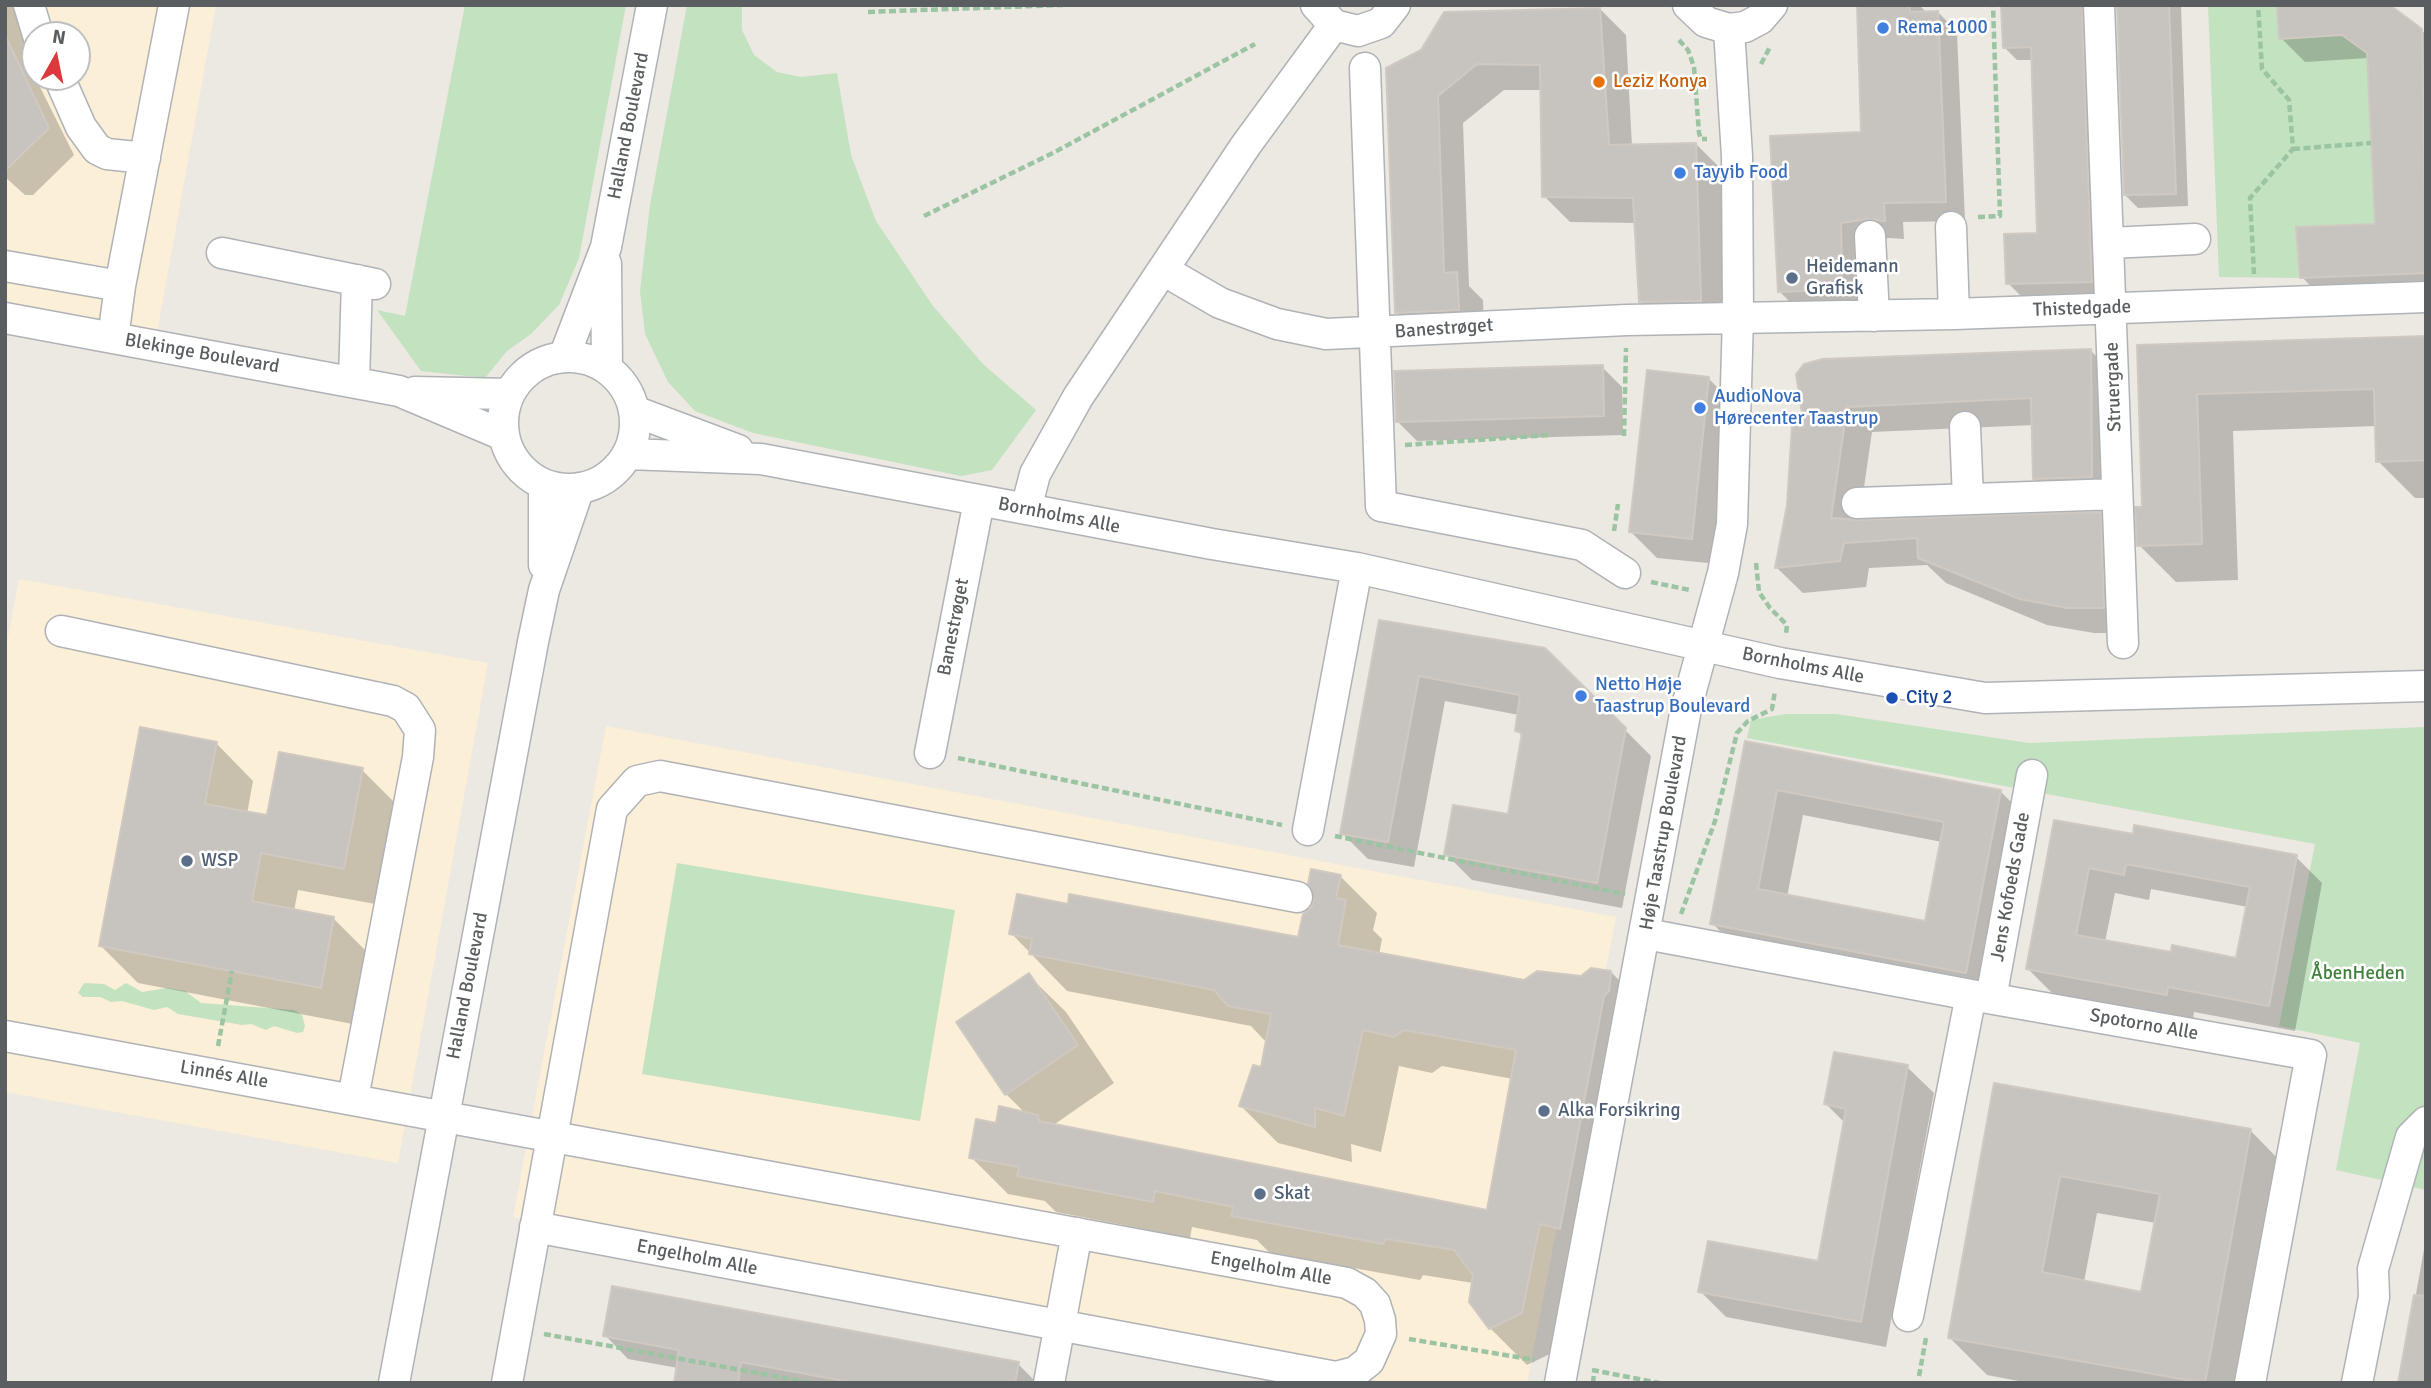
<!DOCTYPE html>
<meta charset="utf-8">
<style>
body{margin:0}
#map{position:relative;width:2431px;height:1388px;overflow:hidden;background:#ece8e2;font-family:Signika,sans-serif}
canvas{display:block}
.frame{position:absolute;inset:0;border:7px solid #5a5e61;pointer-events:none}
.north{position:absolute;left:21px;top:21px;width:70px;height:70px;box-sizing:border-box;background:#fff;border:2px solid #bdbfc0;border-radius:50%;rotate:9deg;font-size:19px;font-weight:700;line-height:28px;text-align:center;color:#5a5e61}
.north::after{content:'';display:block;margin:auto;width:24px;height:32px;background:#db393e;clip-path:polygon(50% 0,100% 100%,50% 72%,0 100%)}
</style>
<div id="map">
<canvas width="2431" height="1388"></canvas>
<div class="frame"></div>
<div class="north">N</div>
</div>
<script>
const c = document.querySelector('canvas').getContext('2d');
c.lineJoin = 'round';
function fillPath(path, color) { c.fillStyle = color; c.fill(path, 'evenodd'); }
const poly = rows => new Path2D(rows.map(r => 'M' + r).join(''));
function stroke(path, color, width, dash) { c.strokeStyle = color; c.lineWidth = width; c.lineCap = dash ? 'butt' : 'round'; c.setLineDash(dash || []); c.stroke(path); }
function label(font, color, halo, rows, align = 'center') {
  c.font = font + ' Signika,sans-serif'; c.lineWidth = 5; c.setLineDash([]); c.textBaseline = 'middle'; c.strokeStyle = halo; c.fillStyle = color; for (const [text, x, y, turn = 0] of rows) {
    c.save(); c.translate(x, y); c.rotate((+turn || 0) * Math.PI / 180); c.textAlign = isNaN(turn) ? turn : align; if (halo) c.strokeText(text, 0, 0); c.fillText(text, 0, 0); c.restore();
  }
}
fillPath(poly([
 [5,5,216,5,157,333,5,305],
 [35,35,77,35,77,77,35,77],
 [19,579,488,663,398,1163,5,1092,5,653],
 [606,726,1616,917,1527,1383,1389,1383,513,1217]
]), '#fbefd8');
fillPath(poly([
 [465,5,626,5,579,258,559,305,531,334,507,351,485,378,421,371,377,310,405,316],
 [687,5,742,5,742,30,754,55,777,72,801,77,837,73,851,155,876,221,933,306,983,364,1036,410,992,470,961,476,753,433,695,411,668,382,645,334,640,291,650,205],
 [2208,5,2277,5,2280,39,2342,35,2367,53,2375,224,2296,227,2300,278,2219,277],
 [1786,714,1836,714,2029,743,2426,727,2426,1190,2336,1170,2360,1043,2279,1026,2315,844,1747,738,1751,720],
 [677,863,955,910,920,1121,642,1074],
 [84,983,104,984,115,990,126,983,142,992,167,988,185,991,201,1003,294,1010,302,1015,305,1026,303,1032,297,1033,274,1026,266,1030,251,1024,242,1025,178,1014,167,1007,154,1010,122,1001,111,1002,100,997,83,997,78,993]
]), '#c3e2c0');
fillPath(poly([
 [5,5,24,5,29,60,35,77,74,155,33,195,25,195,5,177],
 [1859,5,1919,5,1927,13,1938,12,1957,32,1965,221,1903,222,1904,239,1889,238,1860,242,1861,308,1799,311,1779,291,1863,134],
 [2003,5,2097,5,2104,294,2021,296,2008,283,2039,234,2033,60,2017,60,2004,47],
 [2118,5,2181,6,2188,206,2138,208,2125,195],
 [2387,5,2426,34,2426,297,2325,301,2302,277,2377,226,2368,58,2305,62,2281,38],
 [1600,9,1626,35,1632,146,1696,144,1722,170,1726,327,1666,328,1640,302,1636,223,1570,222,1544,196,1542,90,1504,90,1463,123,1469,286,1483,300,1484,336,1423,339,1397,313,1388,69],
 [2426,337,2426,498,2415,498,2378,461,2377,426,2233,431,2238,580,2176,582,2139,545,2144,508,2139,346],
 [2090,350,2116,376,2118,503,2061,505,2035,479,2034,425,1872,432,1859,522,2100,514,2126,540,2129,633,2094,633,2047,625,1946,583,1927,565,1869,568,1866,587,1803,593,1777,568,1806,429,1798,374],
 [1602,367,1622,387,1623,435,1417,441,1397,421],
 [1709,379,1735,405,1718,564,1657,558,1631,532],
 [1381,622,1545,650,1651,756,1622,908,1472,880,1446,854,1510,816,1523,737,1517,731,1519,715,1445,701,1414,867,1368,859,1342,833],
 [216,743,253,781,247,814,268,817,362,770,399,807,381,905,298,890,294,911,333,918,371,956,358,1025,138,983,101,946],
 [1746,743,2000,791,2026,817,1992,998,1738,949,1712,923],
 [1803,815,1942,842,1926,924,1787,897],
 [2055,822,2134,836,2296,857,2322,883,2295,1031,2194,1012,2193,1020,2054,995,2028,969],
 [2151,889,2248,907,2238,960,2172,954,2105,942,2115,893,2149,900],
 [1340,876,1377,913,1373,930,1382,939,1379,955,1524,982,1611,972,1647,1009,1558,1350,1527,1365,1490,1328,1473,1283,1423,1275,1420,1280,1270,1253,1257,1240,1192,1227,1190,1238,1056,1212,1045,1201,1008,1194,971,1157,997,1125,1026,1114,1006,1094,959,1022,1028,975,1066,1012,1114,1083,1052,1126,1488,1212,1513,1079,1442,1066,1432,1073,1399,1066,1381,1152,1351,1144,1352,1162,1278,1143,1241,1106,1262,1069,1267,1043,1251,1026,1067,991,1011,933,1069,906,1299,939,1312,909],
 [1907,1067,1934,1093,1886,1347,1726,1317,1700,1291,1819,1264,1845,1123,1826,1104],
 [1995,1085,2250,1130,2287,1168,2249,1383,2029,1383,1987,1375,1950,1338],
 [2097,1213,2156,1223,2143,1294,2084,1282],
 [2426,1238,2426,1383,2400,1383],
 [605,1335,1018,1364,1037,1383,678,1383,678,1368,628,1359]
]), '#0003');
const building = poly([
 [1857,5,1909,5,1910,12,1938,11,1946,202,1884,203,1885,221,1868,219,1841,223,1842,289,1778,292,1770,136,1861,132,1857,5],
 [2001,5,2082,5,2092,282,2006,284,2004,234,2037,233,2031,47,2003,48,2001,5],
 [2117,5,2169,5,2176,194,2124,195,2117,5],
 [2277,5,2390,5,2422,29,2426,273,2300,278,2296,227,2375,224,2367,53,2342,35,2279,39,2277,5],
 [1600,8,1609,145,1696,143,1701,301,1639,302,1633,198,1542,197,1540,65,1477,64,1438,96,1444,273,1457,272,1459,310,1395,313,1386,68,1421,50,1444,12,1600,8],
 [5,35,49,128,5,171,5,35],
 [2426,336,2426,460,2376,462,2374,389,2197,394,2202,544,2137,546,2135,507,2142,507,2137,345,2426,336],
 [2091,349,2092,477,2033,479,2031,398,1847,407,1831,518,1858,520,2101,512,2104,608,2067,608,2020,599,1918,558,1917,538,1844,543,1840,561,1775,568,1787,505,1792,425,1804,427,1796,374,1804,364,1823,359,2091,349],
 [1603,365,1604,416,1396,422,1394,371,1603,365],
 [1647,370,1709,377,1692,539,1629,532,1647,370],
 [1379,620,1545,648,1626,728,1597,883,1444,855,1453,805,1508,814,1522,733,1515,731,1520,695,1419,676,1388,842,1340,834,1379,620],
 [140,727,217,742,205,804,267,815,279,752,363,768,344,869,261,853,252,901,334,917,321,988,99,946,140,727],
 [1745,741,2001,790,1966,973,1710,924,1745,741],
 [1777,790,1944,822,1925,921,1758,889,1777,790],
 [2054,820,2133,834,2134,825,2297,855,2269,1006,2168,987,2167,995,2026,969,2054,820],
 [2126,864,2250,887,2236,958,2172,945,2171,952,2076,935,2089,868,2124,875,2126,864],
 [1311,869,1341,875,1336,898,1346,900,1338,945,1524,980,1537,971,1581,976,1591,968,1611,971,1609,991,1604,996,1560,1229,1540,1224,1522,1313,1489,1329,1469,1302,1473,1275,1454,1250,1386,1239,1383,1244,1231,1216,1233,1207,1155,1191,1153,1202,1017,1176,1019,1167,969,1158,976,1119,996,1123,999,1106,1038,1115,1039,1121,1487,1210,1516,1050,1404,1030,1394,1037,1363,1030,1344,1116,1315,1108,1315,1127,1239,1106,1253,1065,1261,1067,1271,1014,1228,1006,1214,990,1029,954,1032,939,1009,934,1017,894,1068,904,1069,894,1298,937,1303,914,1311,908,1314,900,1308,884,1311,869],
 [1029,973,1078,1045,1005,1095,956,1022,1029,973],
 [1834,1052,1908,1065,1861,1322,1698,1292,1708,1241,1818,1261,1846,1109,1824,1104,1834,1052],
 [1994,1083,2251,1129,2205,1383,1948,1338,1994,1083],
 [2060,1176,2160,1194,2141,1292,2042,1272,2060,1176],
 [612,1286,1019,1362,1015,1383,855,1383,741,1362,738,1383,674,1383,679,1350,603,1336,612,1286],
 [2414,1295,2426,1296,2426,1383,2398,1383,2414,1295]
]);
fillPath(building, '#c7c3be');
stroke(building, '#d0c9c1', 2);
const minor = poly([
 [29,5,38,35],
 [1316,5,1334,25,1358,31,1381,23,1395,5],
 [1688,5,1706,22,1729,29,1745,27,1760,19,1772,5],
 [2099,5,2123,643],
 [1365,68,1381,506,1582,545,1625,573],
 [59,77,81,127,97,149,107,154,145,158],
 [1951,227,1954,314],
 [1870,236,1874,316],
 [2109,243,2195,239],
 [222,253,375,284],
 [606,264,607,368],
 [5,266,120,286,113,338],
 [1163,270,1220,303,1277,324,1326,334,1627,320,1954,314,2426,297],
 [120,286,174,5],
 [5,318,399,391,503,435],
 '503 423a66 66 0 1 1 132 0a66 66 0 1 1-132 0Z',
 [564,357,606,247,652,5],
 [354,381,357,280],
 [415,392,509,394],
 [634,411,738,450],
 [1965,427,1968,499],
 [628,454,761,459,1212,544,1357,568,1780,663,1985,698,2426,686],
 [1857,503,2117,494],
 [1026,509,1035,474,1078,397,1246,145,1334,25],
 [544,565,544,485],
 [61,631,393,701,406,708,420,730,418,757,353,1098],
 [930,753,979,501],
 [1308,830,1357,568],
 [1646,934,1971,995],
 [1991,998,2032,775],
 [5,1036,1347,1283,1365,1293,1375,1304,1380,1320,1381,1334,1369,1361,1355,1372,1336,1377,535,1227],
 [1908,1316,1971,995,2311,1055,2250,1383],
 [394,1383,533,642,544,590,579,488],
 [507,1383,612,809,637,781,660,776,1297,897],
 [1049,1383,1077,1233],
 [1560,1383,1686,709,1723,573,1732,524,1738,317,1737,156,1729,29],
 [2357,1383,2374,1297,2373,1269,2411,1137,2426,1122]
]);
stroke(minor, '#afb3b6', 33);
stroke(poly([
 [868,12,1063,5],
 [1679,40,1688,50,1694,67,1699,133,1701,139,1707,139],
 [1761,64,1770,47],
 [2293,149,2371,143],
 [924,216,1053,153,1255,44],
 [1978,217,2000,216,1993,5],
 [2254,274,2250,198,2293,149,2289,100,2262,69,2258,5],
 [1624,436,1626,348],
 [1405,445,1549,435],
 [1614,531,1618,504],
 [1756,563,1759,592,1770,608,1787,625,1786,634],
 [1651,582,1690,590],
 [958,758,1282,825],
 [1335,836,1625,894],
 [1681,914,1715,821,1737,733,1748,721,1772,709,1775,691],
 [218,1046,232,971],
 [544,1334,812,1383],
 [1409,1339,1535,1360],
 [1592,1370,1659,1383],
 [1919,1376,1926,1338],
 [1593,1383,1594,1373]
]), '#9bc4a2', 4.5, [7, 3.5]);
stroke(minor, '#fff', 30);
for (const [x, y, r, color] of [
 [1883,28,7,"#3f7fe0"],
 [1599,82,7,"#e8710a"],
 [1680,173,7,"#3f7fe0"],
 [1792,278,7,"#5c6f8a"],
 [1700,408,7,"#3f7fe0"],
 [1581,696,7,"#3f7fe0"],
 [1892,698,7,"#1a4fb4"],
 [187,861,7,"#5c6f8a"],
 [1544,1111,7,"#5c6f8a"],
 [1260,1194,7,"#5c6f8a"]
]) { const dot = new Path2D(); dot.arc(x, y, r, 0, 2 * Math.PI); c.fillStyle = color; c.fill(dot); stroke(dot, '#fff', 2.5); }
label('19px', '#366cbe', '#fff', [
 ["Rema 1000",1897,28],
 ["Tayyib Food",1694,173],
 ["AudioNova",1714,397],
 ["Hørecenter Taastrup",1714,419],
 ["Netto Høje",1595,685],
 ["Taastrup Boulevard",1595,707]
], 'left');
label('19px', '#c56008', '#fff', [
 ["Leziz Konya",1613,82]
], 'left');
label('19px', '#5a5e61', '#fff', [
 ["Halland Boulevard",629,126,-79],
 ["Thistedgade",2082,309,-2],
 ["Banestrøget",1444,329,-4],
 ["Blekinge Boulevard",202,354,10],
 ["Struergade",2114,387,-92],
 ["Bornholms Alle",1059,516,11],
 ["Banestrøget",954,627,-79],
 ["Bornholms Alle",1803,666,11],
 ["Høje Taastrup Boulevard",1664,833,-80],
 ["Jens Kofoeds Gade",2011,887,-80],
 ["Halland Boulevard",468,986,-79],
 ["Spotorno Alle",2144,1025,10],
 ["Linnés Alle",224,1075,10],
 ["Engelholm Alle",697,1258,11],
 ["Engelholm Alle",1271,1269,10]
]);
label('19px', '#4e5e75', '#fff', [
 ["Heidemann",1806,267],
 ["Grafisk",1806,289],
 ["WSP",201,861],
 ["Alka Forsikring",1558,1111],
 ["Skat",1274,1194]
], 'left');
label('19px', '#164399', '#fff', [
 ["City 2",1906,698]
], 'left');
label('19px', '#3f803b', '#fff', [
 ["ÅbenHeden",2358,974]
]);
</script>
